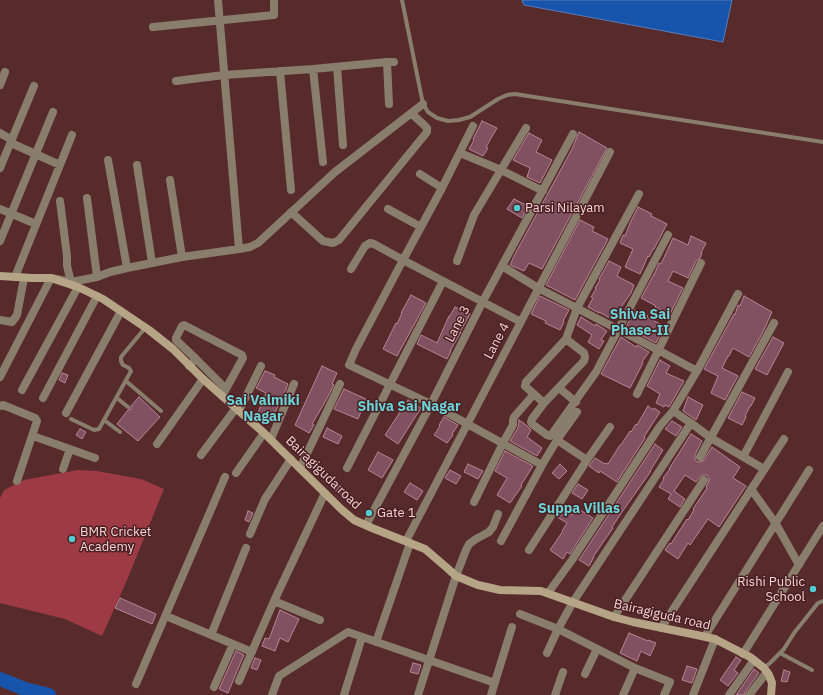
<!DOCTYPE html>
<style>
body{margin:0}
canvas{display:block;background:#572a2c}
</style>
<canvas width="823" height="695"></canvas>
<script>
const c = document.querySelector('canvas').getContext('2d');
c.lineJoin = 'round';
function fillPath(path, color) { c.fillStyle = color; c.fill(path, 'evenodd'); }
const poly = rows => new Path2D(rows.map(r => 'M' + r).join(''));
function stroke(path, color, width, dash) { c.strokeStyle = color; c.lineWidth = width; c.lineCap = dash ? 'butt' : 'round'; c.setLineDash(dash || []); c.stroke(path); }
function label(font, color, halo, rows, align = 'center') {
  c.font = font + ' "IBM Plex Sans",sans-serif'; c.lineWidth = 3; c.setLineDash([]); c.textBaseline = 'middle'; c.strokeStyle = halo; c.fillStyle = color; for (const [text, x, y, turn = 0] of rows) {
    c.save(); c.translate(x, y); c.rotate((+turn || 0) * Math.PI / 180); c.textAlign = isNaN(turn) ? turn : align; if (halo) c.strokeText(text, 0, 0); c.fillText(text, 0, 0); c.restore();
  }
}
fillPath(poly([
 [78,470,97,471,141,479,164,489,127,580,102,636,65,619,0,603,0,498,4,490,24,480]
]), '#9d3a43');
const water = poly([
 [522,0,732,0,723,42,524,5,522,0]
]);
fillPath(water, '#1755ac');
stroke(water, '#597bb8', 1);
stroke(poly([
 [0,679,25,689,49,695]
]), '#1755ac', 14);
const building = poly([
 [482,121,497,128,486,147,488,148,483,156,469,149,474,140,473,139,482,121],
 [579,132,607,148,542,269,529,263,524,271,510,265,515,254,572,149,579,132],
 [529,133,542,140,536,152,552,160,540,183,527,177,530,168,513,160,529,133],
 [514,199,528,206,522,218,507,209,514,199],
 [638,207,652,214,651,216,667,224,654,249,653,249,649,257,648,256,640,274,625,267,633,249,620,243,623,235,625,236,630,223,638,207],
 [580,220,594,227,592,231,608,239,575,300,546,285,580,220],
 [691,236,706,243,701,253,702,253,700,258,696,261,688,278,673,271,668,281,683,288,670,314,655,307,656,306,641,298,654,274,654,275,659,263,661,264,673,238,688,245,691,236],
 [609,261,621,267,617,276,634,285,631,293,617,313,618,313,613,320,599,312,599,313,588,307,593,298,591,297,596,289,595,288,600,280,599,279,609,261],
 [411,295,426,303,397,356,383,349,396,323,397,324,402,313,401,313,411,295],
 [540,296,569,310,563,321,564,322,560,330,545,323,546,321,531,314,540,296],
 [744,296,772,312,763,332,749,357,733,348,729,356,728,356,722,368,738,376,725,400,711,393,718,376,704,369,734,314,735,315,738,305,740,306,744,296],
 [455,307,470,314,460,332,461,332,450,351,451,351,447,359,417,344,421,335,437,343,449,316,450,316,455,307],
 [635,310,648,316,647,317,664,326,656,343,626,327,635,310],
 [581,317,595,326,596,324,607,331,601,340,604,341,599,349,588,342,592,335,577,325,581,317],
 [621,337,636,347,637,345,649,352,642,362,643,363,630,388,601,374,621,337],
 [773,337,784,343,767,375,755,369,773,337],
 [660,360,670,366,666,373,684,381,669,407,665,405,664,407,656,403,660,394,647,386,660,360],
 [322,366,337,373,332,384,334,385,324,404,312,424,314,425,309,433,295,425,322,366],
 [265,371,275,375,274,377,288,384,280,403,274,414,275,414,271,422,257,415,266,393,256,388,265,371],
 [62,373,68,375,65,383,59,380,62,373],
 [344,389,366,399,358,419,334,409,344,389],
 [742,392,755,398,751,406,750,406,745,416,746,417,742,425,728,418,742,392],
 [139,397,160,417,138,441,117,424,128,410,131,409,131,406,139,397],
 [688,397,703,405,696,420,683,411,688,397],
 [408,400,421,408,398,444,385,435,408,400],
 [648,406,653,410,654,408,660,412,644,437,645,438,617,482,600,471,599,473,589,466,595,458,605,464,606,463,608,464,620,445,621,445,630,431,631,432,636,424,637,425,648,406],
 [444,417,458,425,452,434,453,435,447,443,434,435,440,426,439,425,444,417],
 [519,420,526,425,531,430,527,437,542,448,537,456,510,441,518,428,519,420],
 [672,421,682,427,676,436,665,429,672,421],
 [327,428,342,436,338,444,323,437,327,428],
 [80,429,86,432,82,439,76,435,80,429],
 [691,434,702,441,695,455,695,459,697,462,700,462,703,461,712,447,740,467,733,478,746,486,719,527,708,519,690,545,688,543,678,559,665,550,670,543,671,544,687,519,688,520,694,510,693,509,707,488,706,487,709,481,709,478,707,475,702,475,696,482,685,475,674,491,685,499,680,507,668,499,671,494,659,487,664,479,663,478,670,469,669,469,674,461,691,434],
 [655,444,663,450,650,471,651,471,622,512,612,527,613,528,593,557,594,557,589,566,579,560,655,444],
 [505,451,533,466,521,485,522,486,510,503,497,495,507,478,495,471,505,451],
 [378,452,393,460,382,478,368,470,378,452],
 [468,464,483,471,478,479,464,472,468,464],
 [560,464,567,471,559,479,552,473,560,464],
 [450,470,461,476,456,484,445,478,450,470],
 [335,482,347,492,343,496,331,487,335,482],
 [410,483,423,491,417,500,404,492,410,483],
 [578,484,588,490,582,499,572,493,578,484],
 [562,508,572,515,577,508,593,518,570,554,567,552,563,559,550,550,563,531,562,531,567,523,557,517,562,508],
 [248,511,253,513,249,522,245,520,248,511],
 [120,598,156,614,152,624,115,608,120,598],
 [280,610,299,619,288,642,280,638,275,651,262,646,265,638,269,639,280,610],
 [629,633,648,641,648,640,656,643,650,656,641,651,637,661,620,653,629,633],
 [236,651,244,655,240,664,228,693,219,689,236,651],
 [736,657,741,660,734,670,738,673,728,686,720,680,736,657],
 [255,658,261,660,257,670,251,668,255,658],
 [413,663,421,665,418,674,410,672,413,663],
 [687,666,697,669,692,683,682,680,687,666],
 [754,669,759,673,745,692,744,695,736,695,754,669],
 [784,670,790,672,787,682,781,681,784,670]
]);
fillPath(building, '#805161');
stroke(building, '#b78494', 1);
stroke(poly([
 [402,0,423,104,428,112,437,118,448,121,459,120,470,117,498,99,507,95,515,94,823,142],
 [126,381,161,411],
 [117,398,128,407],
 [71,419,94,430,99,429,131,371,129,368,123,365,121,361,121,357,145,328],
 [104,420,120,432],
 [780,653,812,670],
 [764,668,770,663,784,649,794,633,818,603,823,601]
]), '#897e6c', 4);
stroke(poly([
 [218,0,239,249],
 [153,27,274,15,274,0],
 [387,62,389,104],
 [337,67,343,145],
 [313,69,323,162],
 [280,71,291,190],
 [176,81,224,75,313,69,387,62,394,62],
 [0,85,5,72],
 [0,133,12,140],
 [11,143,60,165],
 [460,153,501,170,543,191],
 [108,160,127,268],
 [137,165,152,263],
 [0,168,34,86],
 [420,174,442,188],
 [170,180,182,257],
 [87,198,97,277],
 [60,201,67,256,67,266,71,282],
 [0,209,36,224],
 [388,209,421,227],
 [291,212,323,241,333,243,339,240,427,132,427,128,424,125,411,113],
 [0,241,53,112],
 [457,261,474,215,526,128],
 [502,266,538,288,658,350,697,371],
 [351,269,365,246,370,243,374,244,403,260,442,188,473,126],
 [15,277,72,135],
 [0,320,12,322,15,318,17,315,24,278],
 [521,322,403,260,356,349,349,365,431,404,542,465],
 [566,339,584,353,585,357,584,361,544,403,532,419,531,422,532,424,547,435,550,436,552,434,596,372,668,235],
 [196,359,226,389],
 [189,366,196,359,176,340,176,338,182,326,184,325,242,355,243,358,222,396],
 [0,377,51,278,71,282,97,277,110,272,127,268,182,257,239,249,250,247,258,243,335,172,423,104],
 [559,388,576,402],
 [22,390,78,287],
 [637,394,701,263],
 [43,398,97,296],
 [544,403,525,386,526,382,566,339,577,308,639,194],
 [0,406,3,405,35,418,37,421,17,481],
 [239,411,261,366],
 [673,411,697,371,738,294],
 [66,413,121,311],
 [691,423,711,438,764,469],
 [33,436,95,458],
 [271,439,294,384],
 [157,444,203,379],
 [201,455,236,408],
 [700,457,774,323],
 [743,457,788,372],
 [587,460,610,427],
 [300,468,340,384],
 [347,468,443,281],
 [63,469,70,449],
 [236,473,264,433],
 [751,489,776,524,799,565],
 [474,502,503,443,513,425,513,420,514,417,534,394],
 [366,525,431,404,483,301,573,134],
 [250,534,265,499,291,459],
 [406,541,610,152],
 [501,541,542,465,557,440,577,412],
 [529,550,587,460,557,440],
 [274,601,325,493],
 [520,614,558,629,635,668,670,682,664,695],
 [166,616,252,652],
 [614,617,704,480],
 [661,628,784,439],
 [211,635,246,548],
 [705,636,809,470],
 [376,642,410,543],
 [547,653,558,629,573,602,691,423,673,411,660,426,572,560,548,593],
 [743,654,823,526],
 [585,674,597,649],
 [239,681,274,601,320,620],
 [136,684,225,477],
 [214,687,233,644],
 [272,695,279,676,348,632,495,683],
 [344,695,362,637],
 [418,695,456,576,466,550,469,544,476,539,489,532,493,527,498,514],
 [491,695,512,627],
 [555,695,563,672],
 [623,695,635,668],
 [693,695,715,639],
 [729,695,754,660],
 [749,695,767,672]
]), '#897e6c', 8);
stroke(poly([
 [0,276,32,278,51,278,78,287,103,299,149,330,173,349,203,379,264,433,341,509,354,520,372,528,425,549,446,567,456,576,478,585,500,590,541,591,614,617,633,622,692,634,715,639,750,657,764,668,769,675,772,683,771,695]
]), '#b6a487', 8);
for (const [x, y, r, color] of [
 [517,208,4,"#52ccd0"],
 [369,513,4,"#52ccd0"],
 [72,539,4,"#52ccd0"],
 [813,589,4,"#52ccd0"]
]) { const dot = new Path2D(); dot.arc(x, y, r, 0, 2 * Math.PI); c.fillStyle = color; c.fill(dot); stroke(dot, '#4b1f22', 1.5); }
label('13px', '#f2d4d4', '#4b1f22', [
 ["Parsi Nilayam",525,208],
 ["Gate 1",377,513],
 ["BMR Cricket",80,532],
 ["Academy",80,547],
 ["Rishi Public",805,582,"right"],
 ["School",805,597,"right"]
], 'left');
label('13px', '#f2d4d4', '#4b1f22', [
 ["Lane 3",458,324,-63],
 ["Lane 4",497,341,-62],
 ["Bairagiguda road",323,473,44],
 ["Bairagiguda road",662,615,13]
]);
label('bold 14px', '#68d5d8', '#4b1f22', [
 ["Shiva Sai",640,315],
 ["Phase-II",640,331],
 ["Sai Valmiki",263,401],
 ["Nagar",263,417],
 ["Shiva Sai Nagar",409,407],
 ["Suppa Villas",579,509]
]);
</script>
